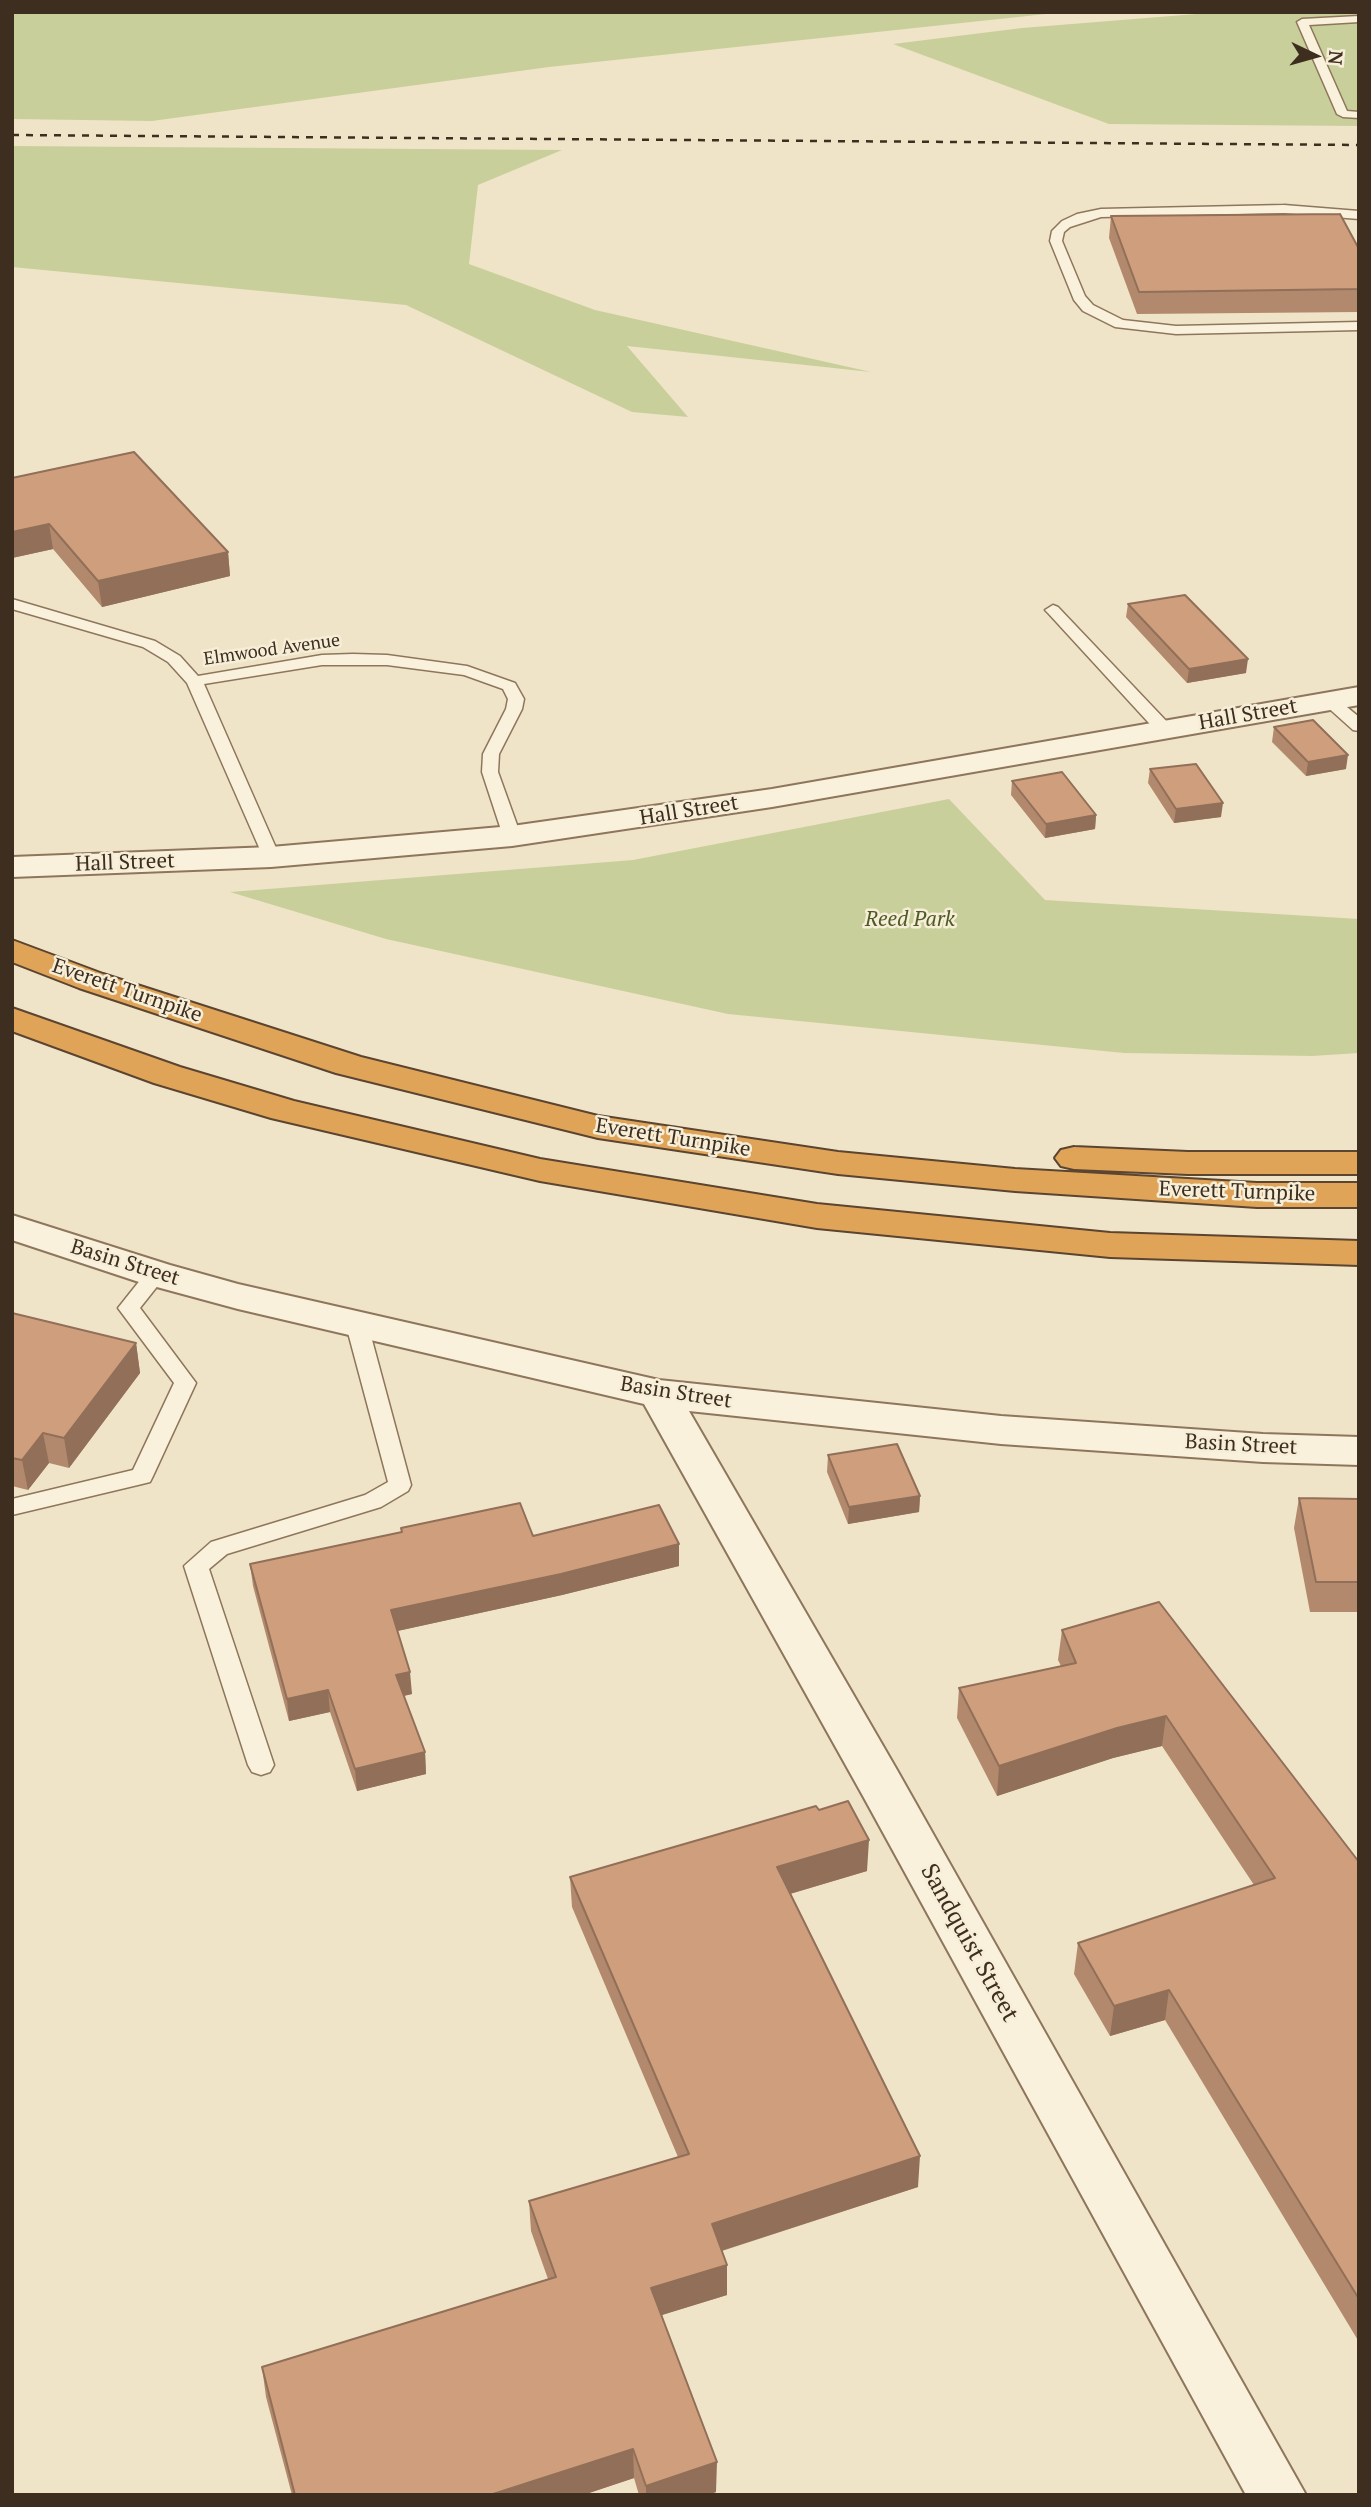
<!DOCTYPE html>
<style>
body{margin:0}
#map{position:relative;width:1371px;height:2507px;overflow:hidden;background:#f0e4c8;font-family:"PT Serif",serif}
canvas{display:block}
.frame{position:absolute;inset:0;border:14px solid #3d2e20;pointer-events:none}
.north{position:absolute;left:1280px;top:21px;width:70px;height:70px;-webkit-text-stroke:5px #f7eed8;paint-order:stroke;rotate:95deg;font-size:19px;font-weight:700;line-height:28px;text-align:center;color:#3d2e20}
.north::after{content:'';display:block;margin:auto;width:24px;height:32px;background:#3d2e20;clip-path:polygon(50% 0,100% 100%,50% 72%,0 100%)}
</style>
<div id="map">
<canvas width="1371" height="2507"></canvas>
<div class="frame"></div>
<div class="north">N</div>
</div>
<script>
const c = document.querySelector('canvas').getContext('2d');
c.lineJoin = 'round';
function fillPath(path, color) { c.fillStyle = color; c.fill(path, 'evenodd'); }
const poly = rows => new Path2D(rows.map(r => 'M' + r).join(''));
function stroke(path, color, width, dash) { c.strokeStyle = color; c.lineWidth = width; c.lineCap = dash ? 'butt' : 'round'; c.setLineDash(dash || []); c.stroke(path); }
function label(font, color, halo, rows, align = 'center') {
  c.font = font + ' "PT Serif",serif'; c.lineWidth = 5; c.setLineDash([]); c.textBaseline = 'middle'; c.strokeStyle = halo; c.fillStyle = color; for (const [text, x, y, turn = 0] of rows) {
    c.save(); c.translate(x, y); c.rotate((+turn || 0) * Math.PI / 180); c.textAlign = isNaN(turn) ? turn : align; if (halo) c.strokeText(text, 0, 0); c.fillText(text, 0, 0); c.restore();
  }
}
fillPath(poly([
 [12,12,1065,12,549,67,152,121,12,119],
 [1221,12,1359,12,1359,126,1109,124,893,44,1022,28],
 [12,146,562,150,478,185,469,264,595,310,871,372,627,346,688,417,632,412,406,305,12,267],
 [949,799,1045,900,1359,919,1359,1053,1312,1056,1124,1053,728,1014,386,939,230,892,633,860]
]), '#c9cf9b');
const service = poly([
 [1359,16,1359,22,1309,25,1347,111,1359,112,1359,118,1343,117,1337,114,1297,22,1302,19,1359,16],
 [1284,205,1359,211,1359,219,1284,213,1101,217,1070,227,1064,232,1062,241,1085,296,1093,305,1123,320,1176,326,1359,322,1359,330,1176,334,1115,327,1083,311,1074,300,1050,241,1052,231,1062,221,1077,214,1101,209,1284,205],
 [12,599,155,641,180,656,198,676,322,655,353,654,387,655,467,666,515,683,524,699,522,709,499,754,498,772,521,836,512,841,503,836,482,772,483,754,506,709,508,699,503,689,464,675,387,665,322,665,204,684,280,857,277,861,265,861,187,683,168,662,143,647,12,609,12,599],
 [1053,605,1058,607,1171,726,1173,730,1171,734,1159,734,1048,613,1045,610,1053,605],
 [1330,696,1336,698,1359,717,1359,731,1353,730,1324,704,1322,701,1330,696],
 [156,1267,163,1269,167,1274,140,1308,196,1383,153,1476,150,1482,142,1484,12,1515,12,1499,133,1470,174,1383,118,1308,149,1269,156,1267],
 [357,1318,365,1320,368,1325,411,1485,408,1491,381,1507,227,1554,209,1569,274,1765,270,1772,261,1775,252,1772,248,1765,184,1566,211,1542,365,1495,388,1482,346,1325,349,1320,357,1318]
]);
const minor = poly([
 [1359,687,1359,705,772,807,512,846,271,867,12,877,12,857,271,847,512,826,772,789,1359,687],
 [12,1215,170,1265,238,1284,659,1380,1001,1416,1263,1434,1359,1437,1359,1465,1263,1462,1001,1444,689,1411,897,1770,1306,2495,1246,2495,863,1796,644,1404,238,1309,142,1283,12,1240,12,1215]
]);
const motorway = poly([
 [12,940,103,974,361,1057,598,1116,838,1152,1015,1169,1257,1183,1359,1183,1359,1207,1257,1207,1015,1191,838,1174,598,1138,336,1073,79,988,12,962,12,940],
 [12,1008,180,1067,294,1101,540,1159,817,1204,1110,1233,1359,1241,1359,1265,1110,1257,817,1228,540,1181,271,1118,154,1083,12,1031,12,1008],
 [1074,1147,1188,1152,1359,1152,1359,1174,1188,1174,1074,1169,1061,1166,1055,1158,1061,1150,1074,1147]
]);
stroke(service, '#8d765c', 3);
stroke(minor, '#8d765c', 4);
stroke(motorway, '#5b4430', 4);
fillPath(service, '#faf1dc');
fillPath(minor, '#faf1dc');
fillPath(motorway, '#e0a458');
stroke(poly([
 [12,135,1359,145]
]), '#3d2e20', 2.5, [7, 7]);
fillPath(poly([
 [1111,216,1359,249,1359,312,1137,314,1109,238],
 [12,478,228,552,230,576,102,607,53,549,12,558],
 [1128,604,1246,673,1187,683,1126,617],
 [1274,727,1346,769,1306,776,1272,742],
 [1150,769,1221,817,1174,823,1148,783],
 [1012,781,1096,815,1095,829,1045,838,1011,795],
 [12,1313,136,1343,140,1373,69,1468,49,1463,28,1490,12,1486],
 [828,1455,920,1496,919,1512,848,1524,827,1472],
 [1299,1498,1359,1499,1359,1612,1310,1612,1294,1528],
 [401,1528,533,1536,679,1566,562,1595,397,1631,412,1694,404,1696,425,1752,426,1774,357,1791,330,1712,289,1721,253,1586,250,1564,401,1532],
 [1062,1630,1359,1862,1359,2342,1165,2020,1110,2036,1074,1974,1078,1943,1254,1885,1162,1746,1113,1758,997,1796,957,1718,959,1688,1061,1666,1058,1660],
 [867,1871,790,1894,918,2187,722,2251,727,2295,662,2315,716,2492,707,2495,639,2495,634,2478,583,2495,292,2495,266,2397,262,2367,548,2279,531,2231,529,2201,678,2157,572,1907,570,1877]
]), '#b2896c');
fillPath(poly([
 [49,524,53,549,12,558,12,532],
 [228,552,230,576,102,607,98,581],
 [1248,659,1246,673,1187,683,1189,669],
 [1348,755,1346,769,1306,776,1308,762],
 [1223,803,1221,817,1174,823,1176,809],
 [1096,815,1095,829,1045,838,1046,824],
 [136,1343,140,1373,69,1468,64,1438],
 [43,1433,49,1463,28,1490,22,1460],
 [920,1496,919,1512,848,1524,849,1507],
 [679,1544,679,1566,562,1595,393,1632,391,1610],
 [410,1672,412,1694,398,1697,396,1675],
 [328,1690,330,1712,289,1721,287,1699],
 [1166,1716,1162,1746,1113,1758,997,1796,999,1766,1117,1728],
 [425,1752,426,1774,357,1791,355,1769],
 [869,1840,867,1871,776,1898,777,1867],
 [1169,1990,1165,2020,1110,2036,1114,2006],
 [920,2156,918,2187,711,2254,712,2224],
 [727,2265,727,2295,652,2318,651,2288],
 [633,2449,634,2478,583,2495,490,2495],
 [717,2462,716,2492,707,2495,646,2495,646,2486]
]), '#916f58');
const building = poly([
 [1340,214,1359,249,1359,289,1139,292,1111,216,1340,214],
 [134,452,228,552,98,581,49,524,12,532,12,478,134,452],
 [1185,595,1248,659,1189,669,1128,604,1185,595],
 [1313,720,1348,755,1308,762,1274,727,1313,720],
 [1196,764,1223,803,1176,809,1150,769,1196,764],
 [1062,772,1096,815,1046,824,1012,781,1062,772],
 [12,1313,136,1343,64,1438,43,1433,22,1460,12,1458,12,1313],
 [897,1444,920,1496,849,1507,828,1455,897,1444],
 [1299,1498,1359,1499,1359,1582,1316,1582,1299,1498],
 [520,1503,533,1536,659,1505,679,1544,561,1574,391,1610,410,1672,396,1675,425,1752,355,1769,328,1690,287,1699,250,1564,402,1532,401,1528,520,1503],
 [1159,1602,1359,1862,1359,2299,1169,1990,1114,2006,1078,1943,1275,1878,1166,1716,1117,1728,999,1766,959,1688,1076,1663,1062,1630,1159,1602],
 [848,1801,869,1840,777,1867,920,2156,712,2224,727,2265,651,2288,717,2462,646,2486,633,2449,490,2495,295,2495,262,2367,556,2277,529,2201,689,2154,570,1877,816,1806,819,1810,848,1801]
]);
fillPath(building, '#cf9f7d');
stroke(building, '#916f58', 2);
label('18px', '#3d2e20', '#f7eed8', [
 ["Elmwood Avenue",272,650,-8]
]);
label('21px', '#3d2e20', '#f7eed8', [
 ["Hall Street",1248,715,-10],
 ["Hall Street",689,811,-9],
 ["Hall Street",125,863,-2],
 ["Everett Turnpike",127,991,19],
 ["Everett Turnpike",673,1138,9],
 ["Everett Turnpike",1237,1192,2],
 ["Basin Street",125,1263,17],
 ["Basin Street",676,1393,9],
 ["Basin Street",1241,1445,3]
]);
label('italic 21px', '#4d5a26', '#f7eed8', [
 ["Reed Park",910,920]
]);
label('24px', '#3d2e20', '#f7eed8', [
 ["Sandquist Street",969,1943,61]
]);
</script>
